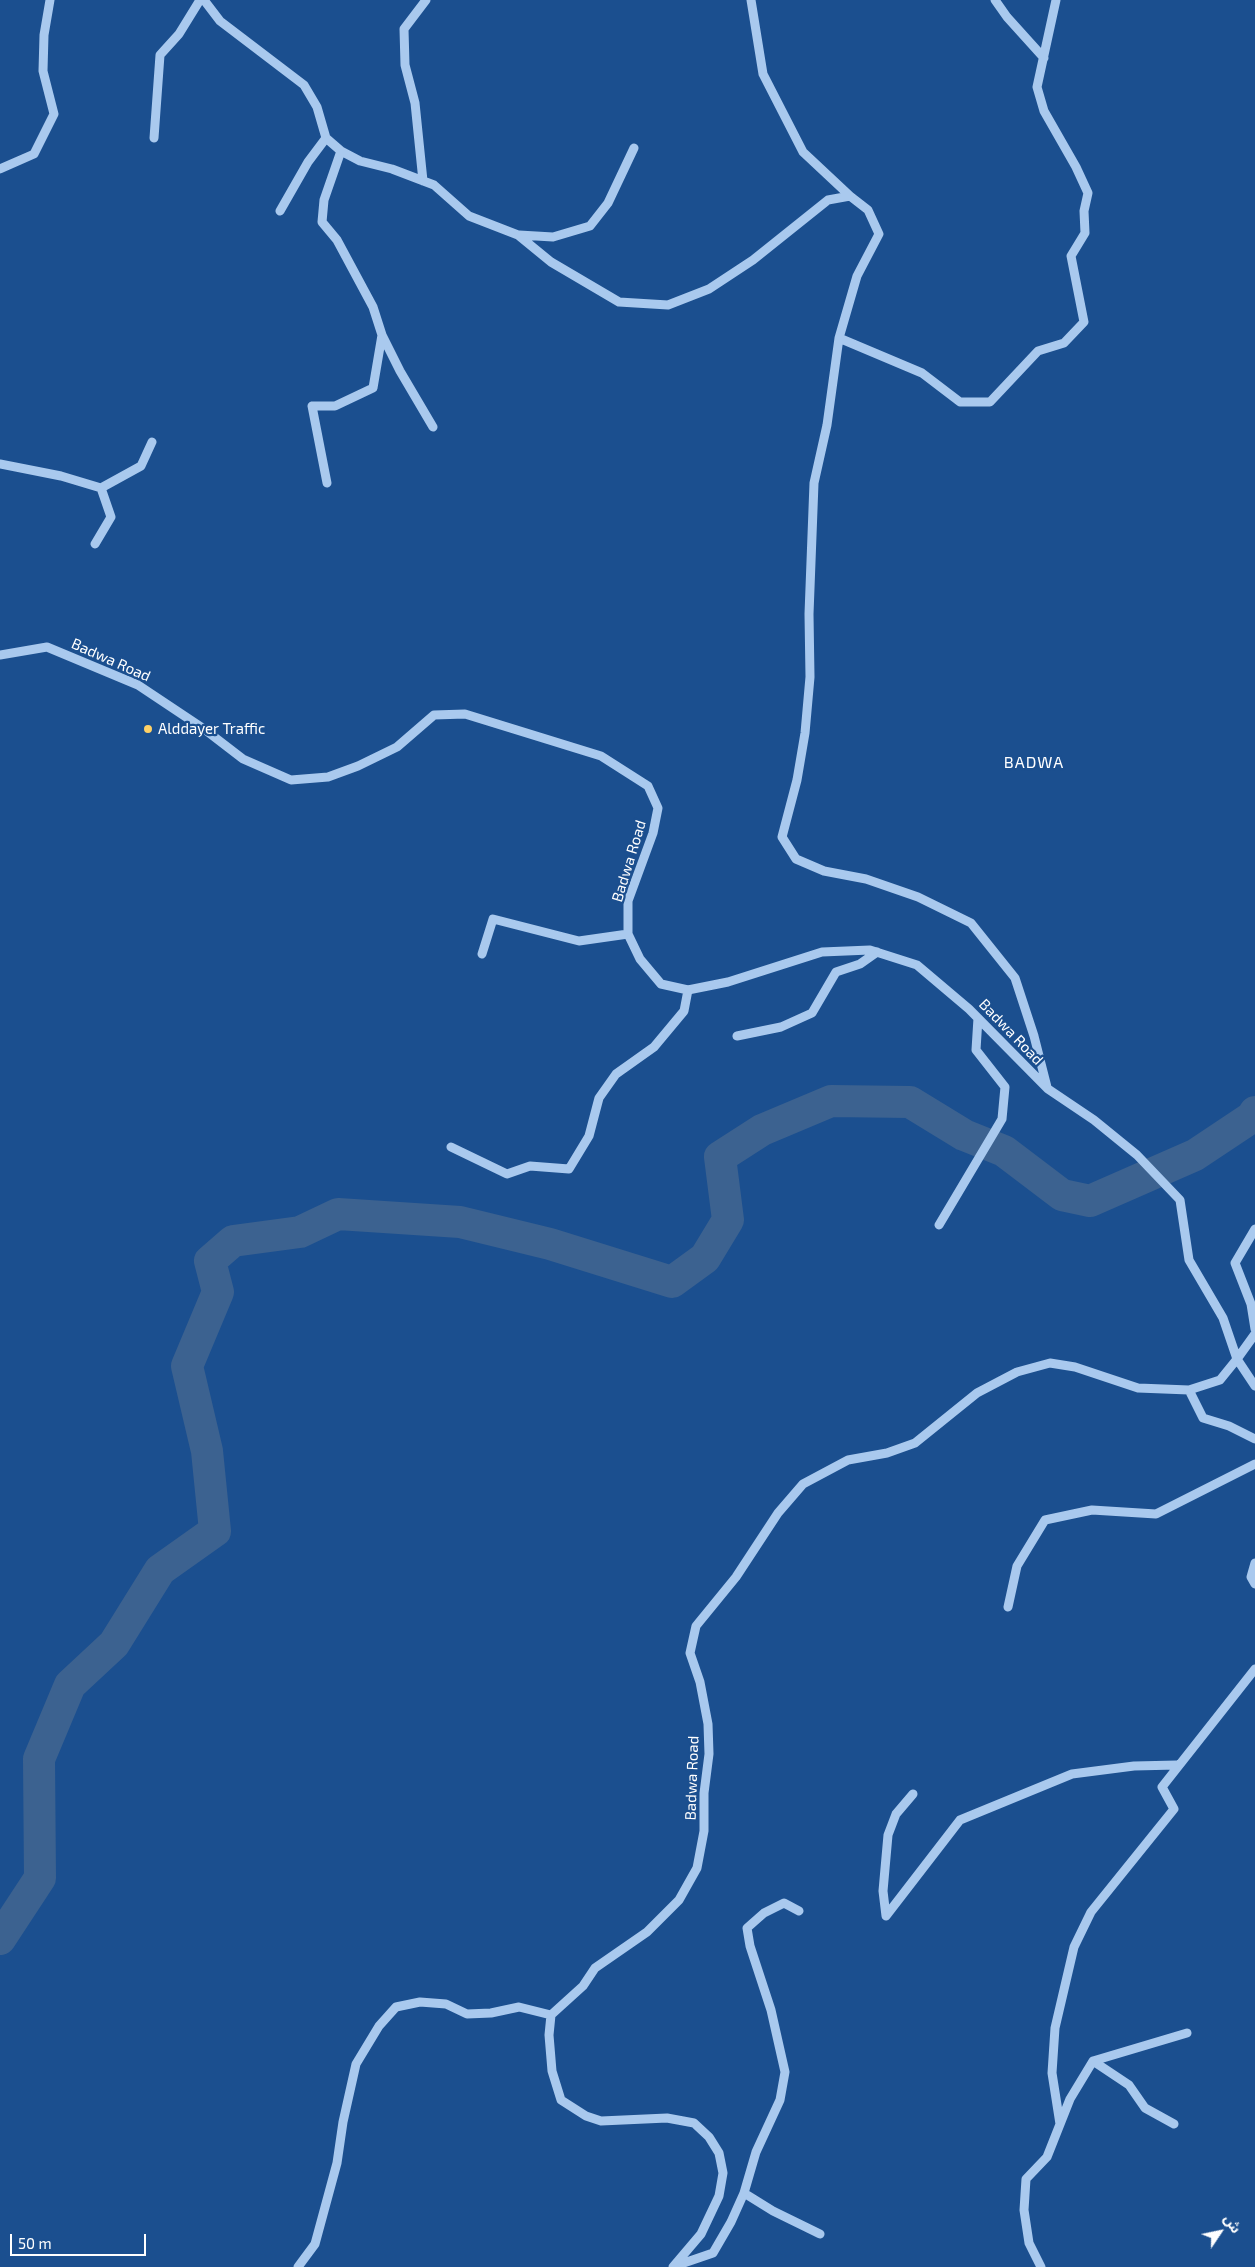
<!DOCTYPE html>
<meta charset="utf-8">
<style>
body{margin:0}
#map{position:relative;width:1255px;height:2267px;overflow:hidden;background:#1b4f8f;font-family:"Exo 2","Noto Sans Arabic",sans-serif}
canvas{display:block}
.north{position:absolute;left:1195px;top:2207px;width:50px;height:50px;-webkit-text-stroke:4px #1b4f8f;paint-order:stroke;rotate:56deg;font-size:14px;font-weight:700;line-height:20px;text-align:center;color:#fff}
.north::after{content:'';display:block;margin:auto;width:18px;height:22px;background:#fff;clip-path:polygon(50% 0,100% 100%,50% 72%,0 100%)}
.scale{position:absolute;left:10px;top:2234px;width:136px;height:22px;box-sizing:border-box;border:2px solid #fff;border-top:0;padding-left:6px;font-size:15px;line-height:18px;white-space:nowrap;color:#fff;-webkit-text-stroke:4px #1b4f8f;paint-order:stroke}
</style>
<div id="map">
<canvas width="1255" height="2267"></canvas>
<div class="north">ش</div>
<div class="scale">50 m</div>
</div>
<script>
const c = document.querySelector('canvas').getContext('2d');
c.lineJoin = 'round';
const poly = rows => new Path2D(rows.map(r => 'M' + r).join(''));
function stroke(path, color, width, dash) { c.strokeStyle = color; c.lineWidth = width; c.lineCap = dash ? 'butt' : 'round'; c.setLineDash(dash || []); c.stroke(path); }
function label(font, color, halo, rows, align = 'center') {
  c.font = font + ' "Exo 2",sans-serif'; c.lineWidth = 4.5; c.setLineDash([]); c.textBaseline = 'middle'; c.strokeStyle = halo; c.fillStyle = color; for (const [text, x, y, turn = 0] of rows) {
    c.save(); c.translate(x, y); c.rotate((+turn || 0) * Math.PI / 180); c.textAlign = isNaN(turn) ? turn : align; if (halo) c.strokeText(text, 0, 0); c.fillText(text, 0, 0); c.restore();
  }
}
stroke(poly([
 [0,1939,40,1878,39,1759,70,1685,114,1644,160,1570,215,1531,207,1451,187,1366,218,1292,210,1261,233,1241,300,1232,338,1214,460,1222,550,1244,672,1282,705,1258,728,1220,720,1157,762,1130,831,1101,910,1102,964,1135,1004,1151,1062,1195,1090,1201,1195,1155,1252,1117,1255,1112]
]), '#3c6290', 32);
stroke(poly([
 [204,0,220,21,304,85,317,107,326,138,341,151,360,161,392,169,434,185,469,216,518,235,551,262,619,302,668,305,709,289,753,260,828,200,850,196,868,210,879,234,857,276,839,338],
 [751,0,763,74,803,152,850,196],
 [995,0,1007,17,1044,58],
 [154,138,160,55,179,34,200,0],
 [0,169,34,154,54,114,43,71,44,35,50,0],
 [423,181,415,103,405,65,404,29,426,0],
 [280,211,308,162,326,138],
 [519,235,553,237,590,226,608,203,634,148],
 [382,335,400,371,433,427],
 [0,464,61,476,101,488,141,466,152,442],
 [327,483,312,406,335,406,373,388,382,335,373,307,337,240,322,222,324,200,341,151],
 [95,544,111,517,101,488],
 [0,655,47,647,138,685,204,729,243,759,291,780,328,777,358,766,397,747,434,715,465,714,601,756,648,786,658,808,653,833,628,901,628,934,640,959,661,984,688,990,728,982,822,952,870,950,917,965,969,1009,1048,1089,1094,1120,1137,1155,1180,1200,1189,1260,1223,1318,1237,1359,1220,1380,1189,1390,1138,1388,1075,1367,1050,1363,1017,1372,977,1393,915,1443,887,1453,848,1460,803,1484,778,1513,736,1577,696,1626,690,1653,700,1682,708,1724,709,1754,704,1793,704,1831,697,1868,679,1900,647,1932,595,1968,583,1986,551,2015,549,2035,552,2071,561,2100,586,2116,601,2121,667,2118,694,2123,709,2137,719,2153,723,2173,719,2196,701,2234,673,2267],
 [482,954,493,919,579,941,628,934],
 [737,1036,781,1027,812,1013,836,972,860,964,877,952],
 [1047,1087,1034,1036,1015,978,971,923,918,897,866,879,824,871,796,859,782,837,797,780,805,733,810,677,809,614,814,483,827,425,839,338,922,373,960,402,990,402,1038,351,1064,343,1084,322,1071,256,1085,233,1084,211,1088,193,1076,167,1044,111,1037,87,1056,0],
 [451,1147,507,1174,530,1166,569,1169,589,1136,599,1098,616,1074,654,1047,684,1011,688,990],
 [939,1225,1002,1119,1005,1087,976,1050,978,1018],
 [1255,1229,1235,1263,1251,1304,1255,1329],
 [1255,1334,1237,1359,1255,1386],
 [1189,1390,1203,1418,1229,1426,1255,1439],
 [1255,1563,1251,1577,1255,1584],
 [1008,1607,1017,1566,1045,1520,1092,1510,1156,1514,1255,1464],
 [913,1794,896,1814,888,1835,883,1891,886,1916,960,1820,1072,1774,1134,1766,1177,1765],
 [1093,2061,1129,2085,1145,2108,1174,2124],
 [1060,2124,1052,2073,1055,2028,1074,1947,1091,1912,1174,1809,1162,1787,1255,1669],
 [744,2193,756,2152,780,2100,785,2072,771,2010,750,1946,747,1928,764,1913,784,1903,799,1911],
 [675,2266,713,2253,731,2222,744,2193,773,2211,820,2234],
 [298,2267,315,2244,337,2163,343,2122,356,2064,379,2026,396,2007,420,2002,446,2004,467,2014,491,2013,519,2007,551,2015],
 [1041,2267,1029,2243,1024,2210,1026,2179,1047,2157,1070,2099,1093,2061,1187,2033]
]), '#a9c9ee', 9);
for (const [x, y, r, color] of [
 [148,729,5,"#ffd166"]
]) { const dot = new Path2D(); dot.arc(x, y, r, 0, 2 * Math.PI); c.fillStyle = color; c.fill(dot); stroke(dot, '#1b4f8f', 2); }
label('15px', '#fff', '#1b4f8f', [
 ["Badwa Road",111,660,24],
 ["Badwa Road",629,861,-73],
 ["Badwa Road",1011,1032,46],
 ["Badwa Road",692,1778,-88]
]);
label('15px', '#fff', '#1b4f8f', [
 ["Alddayer Traffic",158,729]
], 'left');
c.letterSpacing = '1px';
label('16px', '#fff', '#1b4f8f', [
 ["BADWA",1034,763]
]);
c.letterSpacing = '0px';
</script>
